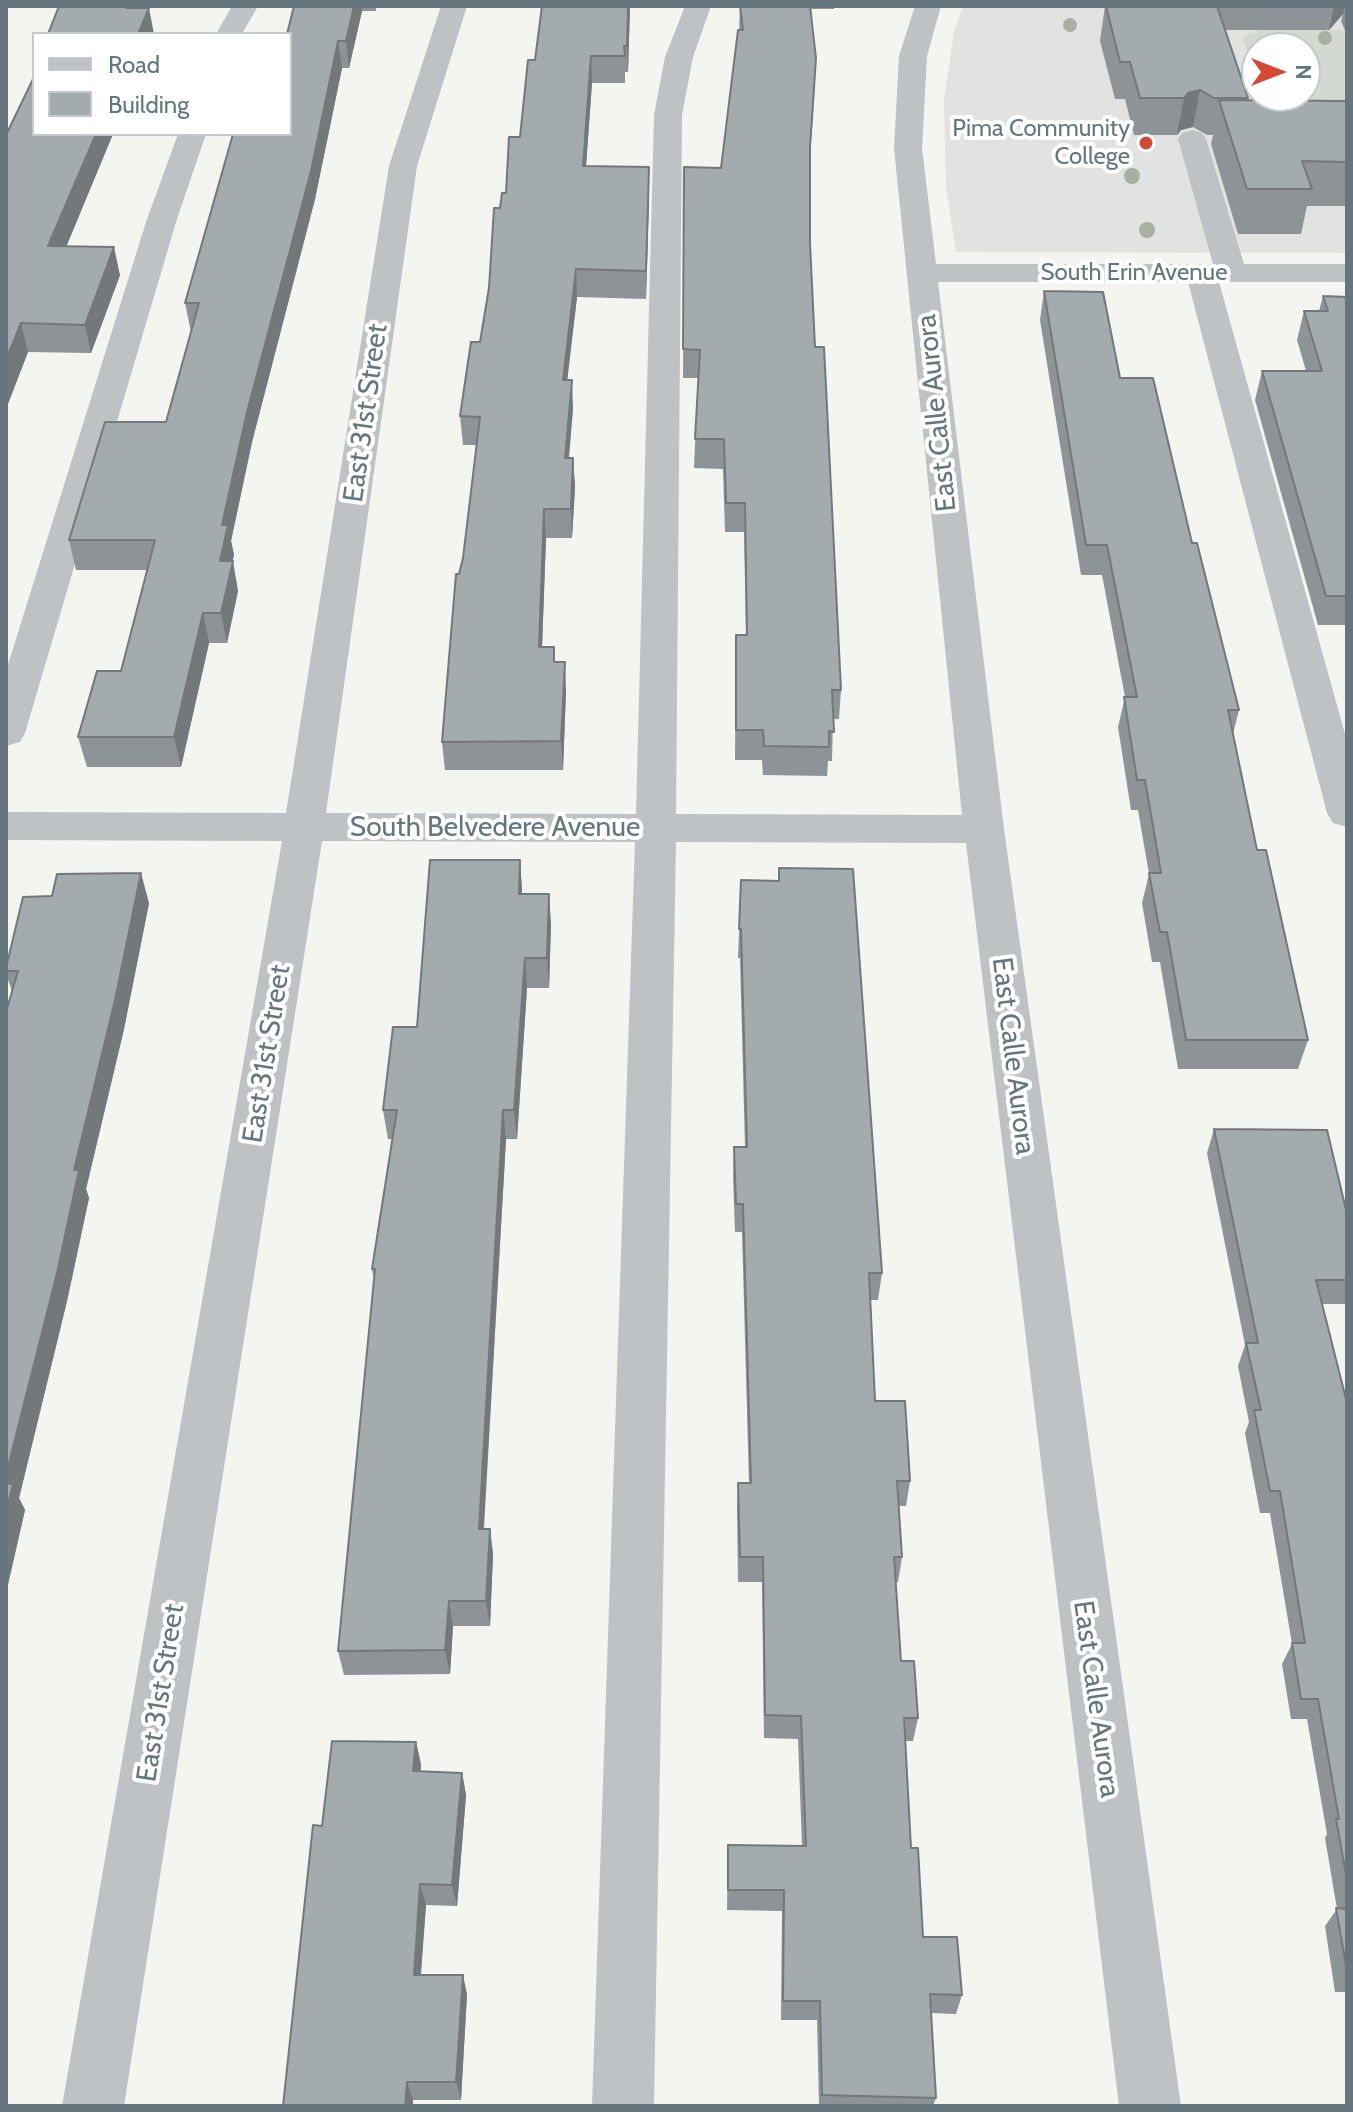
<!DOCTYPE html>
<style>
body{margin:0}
#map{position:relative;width:1353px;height:2112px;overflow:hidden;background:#f4f4f1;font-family:Cabin,sans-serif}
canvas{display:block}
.frame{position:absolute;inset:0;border:8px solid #66767f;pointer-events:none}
.legend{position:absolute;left:32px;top:32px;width:260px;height:104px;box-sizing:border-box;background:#fff;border:2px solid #c2c8cc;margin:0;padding:10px 14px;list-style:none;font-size:24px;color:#66767f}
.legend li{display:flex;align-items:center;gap:16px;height:40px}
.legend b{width:40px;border:2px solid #c2c8cc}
.north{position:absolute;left:1241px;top:32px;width:80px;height:80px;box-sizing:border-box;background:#fff;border:2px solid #c2c8cc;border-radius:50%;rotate:90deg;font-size:22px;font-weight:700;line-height:32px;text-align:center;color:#66767f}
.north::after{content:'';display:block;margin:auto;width:28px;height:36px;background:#d24a33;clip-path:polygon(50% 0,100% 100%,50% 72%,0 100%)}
</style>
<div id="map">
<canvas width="1353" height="2112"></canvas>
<div class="frame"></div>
<ul class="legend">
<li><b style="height:10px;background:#bec2c5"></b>Road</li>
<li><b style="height:22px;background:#a4abaf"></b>Building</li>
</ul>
<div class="north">N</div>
</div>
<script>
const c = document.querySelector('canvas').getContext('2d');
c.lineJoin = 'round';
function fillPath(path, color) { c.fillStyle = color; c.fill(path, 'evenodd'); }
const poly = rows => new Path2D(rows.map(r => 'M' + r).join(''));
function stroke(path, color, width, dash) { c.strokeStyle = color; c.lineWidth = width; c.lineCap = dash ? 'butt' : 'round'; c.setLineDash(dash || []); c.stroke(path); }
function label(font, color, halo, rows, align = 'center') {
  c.font = font + ' Cabin,sans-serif'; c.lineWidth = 8; c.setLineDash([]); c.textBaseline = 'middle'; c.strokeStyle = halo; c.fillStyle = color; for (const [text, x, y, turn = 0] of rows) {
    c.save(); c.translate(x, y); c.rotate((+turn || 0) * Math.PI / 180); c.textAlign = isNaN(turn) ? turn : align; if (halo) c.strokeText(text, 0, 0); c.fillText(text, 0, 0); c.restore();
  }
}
fillPath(poly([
 [963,6,1347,6,1347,253,956,252,946,187,944,99,954,32],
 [1257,48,1305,48,1305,96,1257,96]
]), '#e2e3e1');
fillPath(poly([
 [1259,30,1345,30,1347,118,1270,107,1265,96,1305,96,1305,48,1257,48,1257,75,1242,37]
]), '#d4d9d0');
fillPath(poly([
 [232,6,258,6,242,34,216,34,232,6],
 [441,6,467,6,417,166,326,813,636,814,654,115,665,57,685,6,711,6,693,57,682,115,676,814,962,815,894,148,899,56,915,6,941,6,927,56,922,148,936,264,1213,264,1178,139,1182,133,1192,130,1202,133,1206,139,1244,264,1347,264,1347,282,1219,282,1347,741,1347,827,1333,823,1327,813,1188,282,938,282,1004,829,1181,2106,1119,2106,966,843,676,842,654,2106,592,2106,635,842,322,841,124,2106,62,2106,282,841,6,840,6,812,286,813,389,166,441,6],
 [178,134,206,134,176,222,25,733,20,742,6,746,6,671,146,222,178,134]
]), '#bec2c5');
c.fillStyle = '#a8afa3';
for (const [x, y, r] of [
 [1070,25,7],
 [1325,38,7],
 [1132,176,8],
 [1147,230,8]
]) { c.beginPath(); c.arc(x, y, r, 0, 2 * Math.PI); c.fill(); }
fillPath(poly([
 [294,6,376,6,376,11,362,11,349,68,342,68,315,199,252,442,231,541,234,555,232,561,238,591,227,643,209,643,181,767,87,767,78,737,121,671,147,570,76,570,69,540,166,422,191,332,185,303,290,134],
 [630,6,628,72,625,72,625,83,592,83,586,166,649,194,646,299,577,297,567,380,573,408,569,458,573,458,575,487,572,538,546,538,542,647,554,647,555,662,566,690,563,770,445,770,442,742,459,574,463,558,476,445,463,445,460,416,480,342,500,208,506,193,520,137,535,60],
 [740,6,834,6,834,9,811,9,815,86,810,156,810,243,815,347,841,690,839,719,833,719,832,761,828,761,827,776,763,775,762,760,735,760,736,635,746,635,744,532,725,532,723,469,694,468,698,378,683,378,684,167,721,168,739,30],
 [1105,6,1347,6,1347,35,1341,21,1343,14,1329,30,1225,30,1248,98,1247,100,1347,101,1347,206,1307,206,1301,234,1238,234,1211,144,1213,135,1207,135,1193,127,1181,130,1177,135,1134,135,1125,99,1115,99,1100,41],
 [34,134,113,134,66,246,120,275,91,353,28,352,6,409],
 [1044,291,1120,378,1192,543,1239,710,1233,734,1257,850,1308,1040,1298,1069,1178,1069,1160,962,1152,962,1142,903,1149,874,1138,810,1131,810,1118,727,1125,697,1102,575,1081,575,1040,320],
 [1323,296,1347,297,1347,625,1318,625,1255,400,1262,371,1306,371,1297,340,1304,311,1319,311],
 [520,860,522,894,551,923,549,988,527,988,517,1139,506,1139,484,1529,490,1529,493,1554,490,1626,453,1626,450,1674,344,1675,338,1651,374,1280,372,1269,392,1139,388,1139,383,1110,417,1027],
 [779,868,882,1273,878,1300,870,1300,875,1401,910,1481,906,1506,899,1506,902,1557,898,1582,896,1582,901,1661,918,1718,913,1741,905,1741,911,1848,923,1937,962,1995,956,2014,931,2013,936,2098,933,2106,819,2106,817,2020,781,2020,782,1911,727,1910,728,1845,802,1846,798,1739,764,1738,762,1582,738,1582,737,1509,738,1483,749,1483,742,1232,735,1232,733,1176,734,1147,745,1147,740,958,738,958,741,880,778,881],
 [149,903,124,1029,86,1189,89,1198,67,1301,19,1498,25,1510,6,1593,6,1012,12,991,6,974,6,968],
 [1214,1129,1347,1214,1347,1304,1322,1304,1347,1403,1347,1992,1335,1992,1325,1926,1337,1909,1325,1838,1327,1834,1307,1719,1291,1719,1282,1664,1292,1644,1270,1513,1260,1513,1245,1433,1249,1422,1238,1366,1245,1345,1207,1153],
 [416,1742,421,1765,420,1772,462,1773,466,1795,457,1906,426,1905,421,1975,467,1994,461,2100,413,2100,413,2106,322,1826]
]), '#8d9396');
fillPath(poly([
 [127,6,143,6,131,34,126,8],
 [354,6,362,6,362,11,349,68,346,41],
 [628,6,630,6,628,72,627,46],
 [1334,6,1345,6,1343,14,1329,30],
 [149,8,154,34,138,34],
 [338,41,342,68,315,199,252,442,231,541,234,555,230,573,233,561,238,591,227,643,221,613,220,561,222,525,247,412],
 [591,56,592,83,584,193,583,166],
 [1200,90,1193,127,1181,130,1177,135,1184,98,1188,93],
 [96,134,113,134,55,274,48,246],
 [649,167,649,194,646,299,646,271],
 [114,247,120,275,91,353,85,325],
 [576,269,577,297,564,408,563,380],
 [21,323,28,352,6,409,6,360],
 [572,380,573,408,566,487,565,458],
 [573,458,575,487,572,538,571,509],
 [544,509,546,538,541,675,539,647],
 [203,613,209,643,181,767,174,737],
 [565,662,566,690,563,770,561,741],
 [520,860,522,889,521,923,519,894],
 [141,873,149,903,124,1029,86,1189,89,1198,67,1301,19,1498,25,1510,6,1593,6,1475],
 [549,894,551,923,549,988,547,958],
 [525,958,527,988,517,1139,514,1110],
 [503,1110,506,1139,482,1554,479,1529],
 [490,1529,493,1554,490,1626,486,1601],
 [449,1601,453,1626,450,1674,445,1650],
 [416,1742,421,1765,419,1794,413,1771],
 [462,1773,466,1795,457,1906,452,1885],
 [420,1884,426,1905,419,1994,414,1975],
 [463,1975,467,1994,461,2100,456,2082],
 [407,2082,413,2100,413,2106,405,2106]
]), '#73787a');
const building = poly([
 [59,6,127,6,126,8,149,8,138,34,48,34,59,6],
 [294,6,354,6,346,41,338,41,311,171,247,412,222,525,228,525,220,561,233,561,221,613,203,613,174,737,78,737,97,671,121,671,155,540,69,540,105,422,166,422,199,303,185,303,233,134,290,134,290,34,287,34,294,6],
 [542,6,628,6,627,46,624,46,625,56,591,56,583,166,649,167,646,271,576,269,563,380,572,380,565,458,573,458,571,509,544,509,539,647,554,647,554,662,565,662,561,741,442,742,456,574,459,574,463,558,480,417,460,416,471,342,480,342,489,288,494,208,500,208,502,193,506,193,509,137,520,137,528,60,535,60,542,6],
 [740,6,810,6,816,58,810,147,810,243,815,347,824,347,841,690,832,690,834,732,829,731,829,747,764,746,763,730,736,730,736,635,747,635,745,503,726,503,724,439,695,439,700,350,683,349,684,167,721,168,738,30,743,30,740,6],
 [1106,6,1217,6,1248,98,1214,98,1200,90,1188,93,1184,98,1140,98,1130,62,1120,62,1106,6],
 [34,77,34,134,96,134,48,246,114,247,85,325,21,323,6,360,6,135,34,77],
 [1219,100,1347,101,1347,162,1302,161,1312,189,1247,189,1219,100],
 [1044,291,1103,292,1120,378,1153,378,1192,543,1197,543,1239,710,1228,710,1257,850,1266,850,1308,1040,1186,1040,1167,932,1160,932,1149,873,1161,873,1145,780,1137,780,1124,697,1137,697,1107,545,1086,545,1044,291],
 [1323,296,1347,297,1347,596,1326,596,1262,371,1322,371,1304,311,1328,311,1323,296],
 [430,860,520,860,519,894,549,894,547,958,525,958,514,1110,503,1110,479,1529,490,1529,486,1601,449,1601,445,1650,338,1651,375,1269,372,1269,397,1110,383,1110,393,1027,417,1027,430,860],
 [779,868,853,869,882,1273,869,1273,875,1401,905,1401,910,1481,897,1481,902,1557,894,1557,901,1661,914,1661,918,1718,904,1718,911,1848,918,1848,923,1937,957,1937,962,1995,930,1994,936,2098,822,2095,820,2001,783,2001,784,1890,728,1890,728,1845,806,1846,801,1716,765,1715,763,1557,740,1557,738,1483,751,1483,743,1204,736,1204,734,1147,747,1147,741,929,739,929,741,880,779,881,779,868],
 [141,873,115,1000,74,1170,79,1170,57,1273,6,1475,6,1012,18,971,6,971,6,968,23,897,52,896,57,874,141,873],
 [1214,1129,1327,1130,1347,1214,1347,1280,1316,1280,1347,1403,1347,1880,1336,1819,1339,1819,1318,1699,1301,1699,1292,1643,1305,1643,1280,1491,1270,1491,1254,1410,1261,1410,1246,1343,1258,1343,1214,1129],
 [6,1484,13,1484,6,1512,6,1484],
 [332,1741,416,1742,413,1771,462,1773,452,1885,420,1884,414,1975,463,1975,456,2082,407,2082,405,2106,283,2106,313,1825,322,1826,332,1741],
 [1336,1908,1347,1909,1347,1971,1336,1908]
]);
fillPath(building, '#a4abaf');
stroke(building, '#73787a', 2);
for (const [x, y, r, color] of [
 [1146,143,8,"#d24a33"]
]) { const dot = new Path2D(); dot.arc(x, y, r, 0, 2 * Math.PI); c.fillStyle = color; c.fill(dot); stroke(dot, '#fff', 3); }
label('24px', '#66767f', '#fff', [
 ["Pima Community",1130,129],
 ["College",1130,157]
], 'right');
label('24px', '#66767f', '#fff', [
 ["South Erin Avenue",1134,273]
]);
label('28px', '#66767f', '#fff', [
 ["East 31st Street",366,413,-82],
 ["East Calle Aurora",937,413,-96],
 ["South Belvedere Avenue",495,828],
 ["East 31st Street",267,1054,-81],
 ["East Calle Aurora",1013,1056,83],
 ["East 31st Street",161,1693,-81],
 ["East Calle Aurora",1096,1699,82]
]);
</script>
